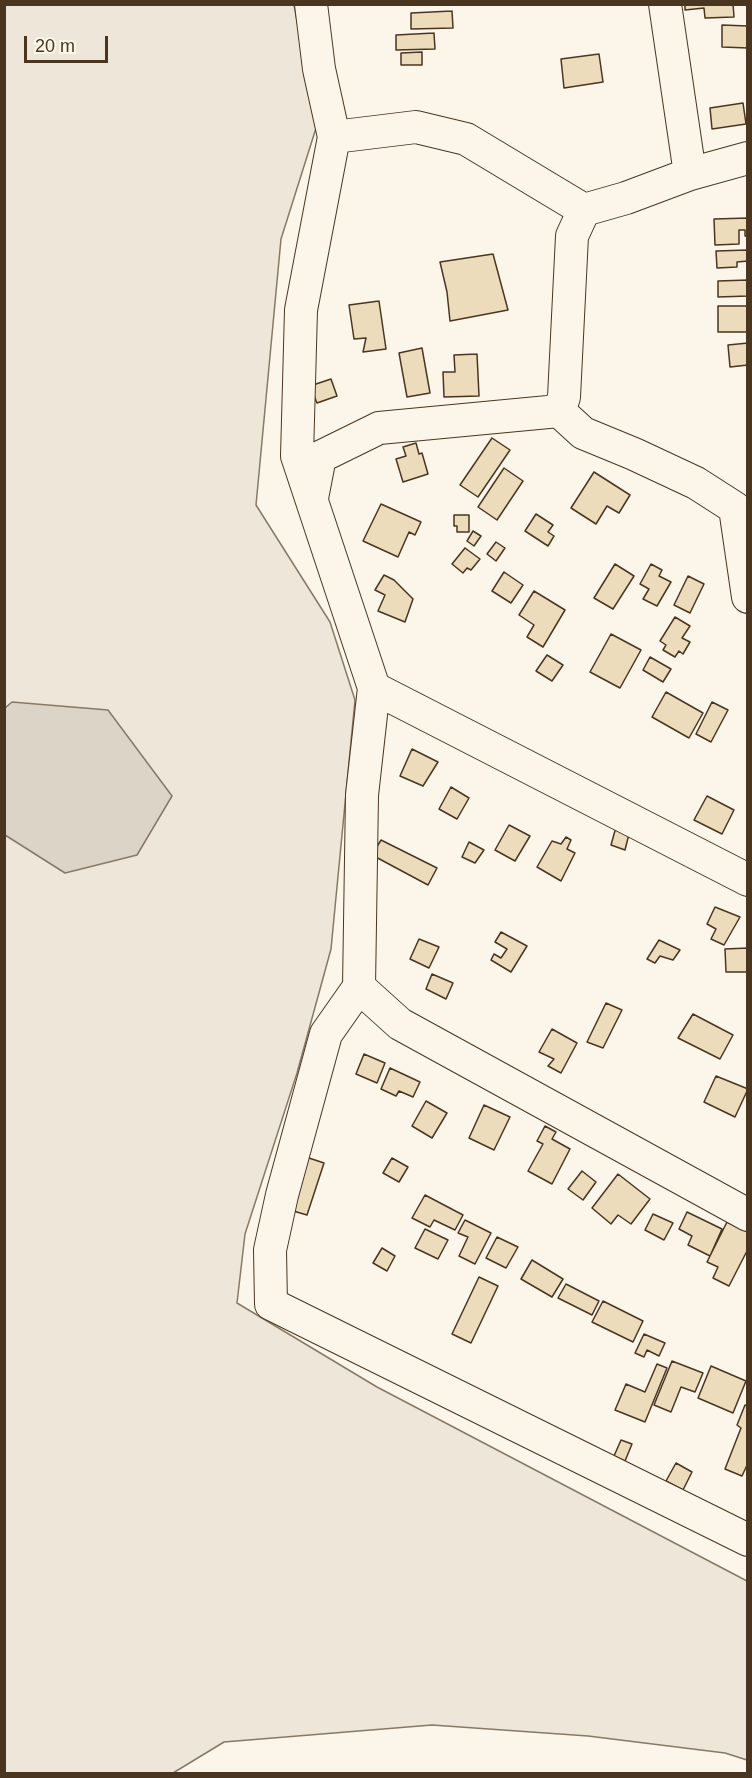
<!DOCTYPE html>
<style>
body{margin:0}
#map{position:relative;width:752px;height:1778px;overflow:hidden;background:#fbf6e9;font-family:Arial,sans-serif}
canvas{display:block}
.frame{position:absolute;inset:0;border:6px solid #4a3520;pointer-events:none}
.scale{position:absolute;left:24px;top:36px;width:84px;height:27px;box-sizing:border-box;border:3px solid #4a3520;border-top:0;padding-left:8px;font-size:18px;line-height:21px;white-space:nowrap;color:#4a3520;-webkit-text-stroke:4px #fbf6e9;paint-order:stroke}
</style>
<div id="map">
<canvas width="752" height="1778"></canvas>
<div class="frame"></div>
<div class="scale">20 m</div>
</div>
<script>
const c = document.querySelector('canvas').getContext('2d');
c.lineJoin = 'round';
function fillPath(path, color) { c.fillStyle = color; c.fill(path, 'evenodd'); }
const poly = rows => new Path2D(rows.map(r => 'M' + r).join(''));
function stroke(path, color, width, dash) { c.strokeStyle = color; c.lineWidth = width; c.lineCap = dash ? 'butt' : 'round'; c.setLineDash(dash || []); c.stroke(path); }
const green = poly([
 [5,5,294,5,317,125,281,239,256,505,330,622,355,700,331,949,297,1073,245,1234,237,1303,377,1387,747,1581,747,1760,725,1753,588,1736,432,1725,224,1742,173,1773,5,1774,5,5]
]);
fillPath(green, '#ede6d9');
stroke(green, '#887966', 1.5);
const water = poly([
 [12,702,108,710,172,796,137,855,65,873,5,835,5,708,12,702]
]);
fillPath(water, '#dcd4c6');
stroke(water, '#887966', 1.5);
const building = poly([
 [685,4,733,4,734,17,705,18,704,8,685,10,685,4],
 [452,11,453,28,411,29,411,13,452,11],
 [722,25,748,26,748,48,722,47,722,25],
 [434,33,435,49,396,50,396,35,434,33],
 [422,52,422,65,401,65,401,53,422,52],
 [599,54,603,82,564,88,561,59,599,54],
 [743,103,746,124,712,129,710,108,743,103],
 [748,218,748,236,745,236,745,230,739,230,739,244,715,245,714,219,748,218],
 [748,250,748,261,737,262,737,267,717,268,716,251,748,250],
 [493,254,508,310,450,321,447,292,440,262,493,254],
 [748,280,748,296,718,297,718,281,748,280],
 [379,301,386,349,363,352,366,338,354,339,349,305,379,301],
 [718,306,748,306,748,332,718,332,718,306],
 [748,343,748,365,730,367,728,345,748,343],
 [422,348,430,393,407,397,399,353,422,348],
 [477,354,479,396,444,397,443,372,455,372,454,355,477,354],
 [331,379,337,396,317,403,310,386,331,379],
 [492,438,510,450,478,497,460,485,492,438],
 [416,443,419,454,422,453,428,474,403,482,396,459,406,456,403,447,416,443],
 [504,468,523,481,497,520,478,507,504,468],
 [594,472,630,495,619,513,607,506,596,524,571,508,594,472],
 [381,504,421,522,415,535,409,532,398,557,363,541,381,504],
 [536,514,553,525,548,532,554,536,548,546,525,531,536,514],
 [454,515,469,515,469,532,457,532,457,526,454,526,454,515],
 [473,531,481,536,474,546,467,541,473,531],
 [496,542,505,548,496,561,487,554,496,542],
 [465,548,480,559,471,570,467,568,463,573,452,564,465,548],
 [615,564,634,576,613,609,594,598,615,564],
 [651,564,662,570,659,576,671,582,657,606,643,599,649,589,640,584,651,564],
 [504,572,523,585,511,603,492,591,504,572],
 [384,575,394,580,413,599,405,622,378,611,385,595,375,590,384,575],
 [688,576,704,584,690,613,674,605,688,576],
 [534,591,565,610,543,647,527,637,534,625,519,615,534,591],
 [675,617,690,626,682,638,690,642,683,654,679,651,675,657,663,650,666,645,660,641,675,617],
 [611,634,641,650,620,688,590,672,611,634],
 [547,655,563,665,552,681,536,671,547,655],
 [650,657,671,669,663,682,643,670,650,657],
 [666,692,703,713,689,738,652,717,666,692],
 [712,702,728,710,711,742,696,734,712,702],
 [412,749,438,762,423,786,400,776,412,749],
 [451,787,469,798,457,819,439,809,451,787],
 [707,796,734,810,722,834,694,820,707,796],
 [509,825,530,836,515,861,495,850,509,825],
 [616,827,630,830,625,850,611,845,616,827],
 [566,837,571,840,567,849,575,853,561,881,537,867,552,841,561,844,566,837],
 [381,840,437,868,428,885,372,855,381,840],
 [469,842,484,850,475,863,462,857,469,842],
 [715,907,740,917,724,945,711,939,716,929,707,924,715,907],
 [501,932,527,946,511,972,491,960,494,954,501,958,507,949,495,942,501,932],
 [419,939,439,947,429,968,410,959,419,939],
 [659,940,680,950,673,960,660,956,655,963,647,959,659,940],
 [748,948,748,972,726,972,725,949,748,948],
 [432,974,453,983,446,999,426,989,432,974],
 [606,1003,622,1010,603,1048,587,1042,606,1003],
 [693,1014,733,1035,720,1059,678,1038,693,1014],
 [552,1029,577,1043,561,1073,548,1066,554,1059,539,1052,552,1029],
 [364,1054,385,1063,377,1083,356,1074,364,1054],
 [390,1068,420,1082,413,1097,399,1091,396,1096,381,1089,390,1068],
 [716,1076,748,1089,735,1117,704,1102,716,1076],
 [426,1101,447,1113,432,1138,412,1126,426,1101],
 [484,1105,510,1117,494,1150,469,1138,484,1105],
 [545,1126,556,1132,552,1139,570,1149,552,1184,528,1171,543,1144,537,1141,545,1126],
 [300,1155,324,1163,307,1215,283,1208,300,1155],
 [392,1158,408,1167,399,1182,383,1173,392,1158],
 [582,1171,596,1182,583,1200,568,1189,582,1171],
 [618,1174,650,1199,631,1224,618,1215,611,1224,592,1208,618,1174],
 [425,1195,463,1215,455,1230,434,1220,430,1227,412,1218,425,1195],
 [687,1212,722,1229,710,1256,688,1245,692,1236,679,1229,687,1212],
 [653,1214,673,1223,664,1240,645,1230,653,1214],
 [465,1220,491,1233,475,1264,459,1256,468,1237,458,1233,465,1220],
 [727,1222,748,1232,748,1249,729,1286,713,1278,718,1267,707,1262,727,1222],
 [425,1229,448,1240,438,1259,415,1248,425,1229],
 [497,1237,518,1247,506,1268,486,1258,497,1237],
 [382,1248,395,1256,387,1271,373,1263,382,1248],
 [532,1260,563,1279,552,1297,521,1279,532,1260],
 [479,1277,498,1286,471,1343,452,1334,479,1277],
 [566,1284,599,1301,592,1315,558,1298,566,1284],
 [603,1301,643,1321,633,1342,592,1322,603,1301],
 [644,1334,665,1343,659,1356,647,1350,644,1357,635,1353,644,1334],
 [672,1361,703,1373,695,1392,681,1387,671,1412,654,1405,672,1361],
 [657,1364,667,1368,645,1422,615,1410,626,1384,645,1392,657,1364],
 [711,1366,746,1381,733,1413,698,1398,711,1366],
 [745,1405,748,1406,748,1463,742,1476,725,1469,741,1428,737,1425,745,1405],
 [621,1440,632,1444,625,1461,614,1456,621,1440],
 [676,1463,692,1472,683,1490,666,1481,676,1463]
]);
fillPath(building, '#ecdcbc');
stroke(building, '#4a3520', 1.5);
const minor = poly([
 [311,4,319,69,334,137,301,310,297,456,374,688,362,795,359,987,326,1034,282,1195,270,1250,271,1304,748,1540],
 [665,4,690,174,626,198,584,210,572,236,564,397,559,411,583,433,634,454,696,483,735,508,748,597],
 [334,137,416,127,466,139,584,210],
 [690,174,748,158],
 [312,498,320,457,379,428,559,411],
 [374,688,748,880],
 [359,987,400,1024,748,1215]
]);
stroke(minor, '#4a3520', 34);
stroke(minor, '#fbf6e9', 32);
</script>
